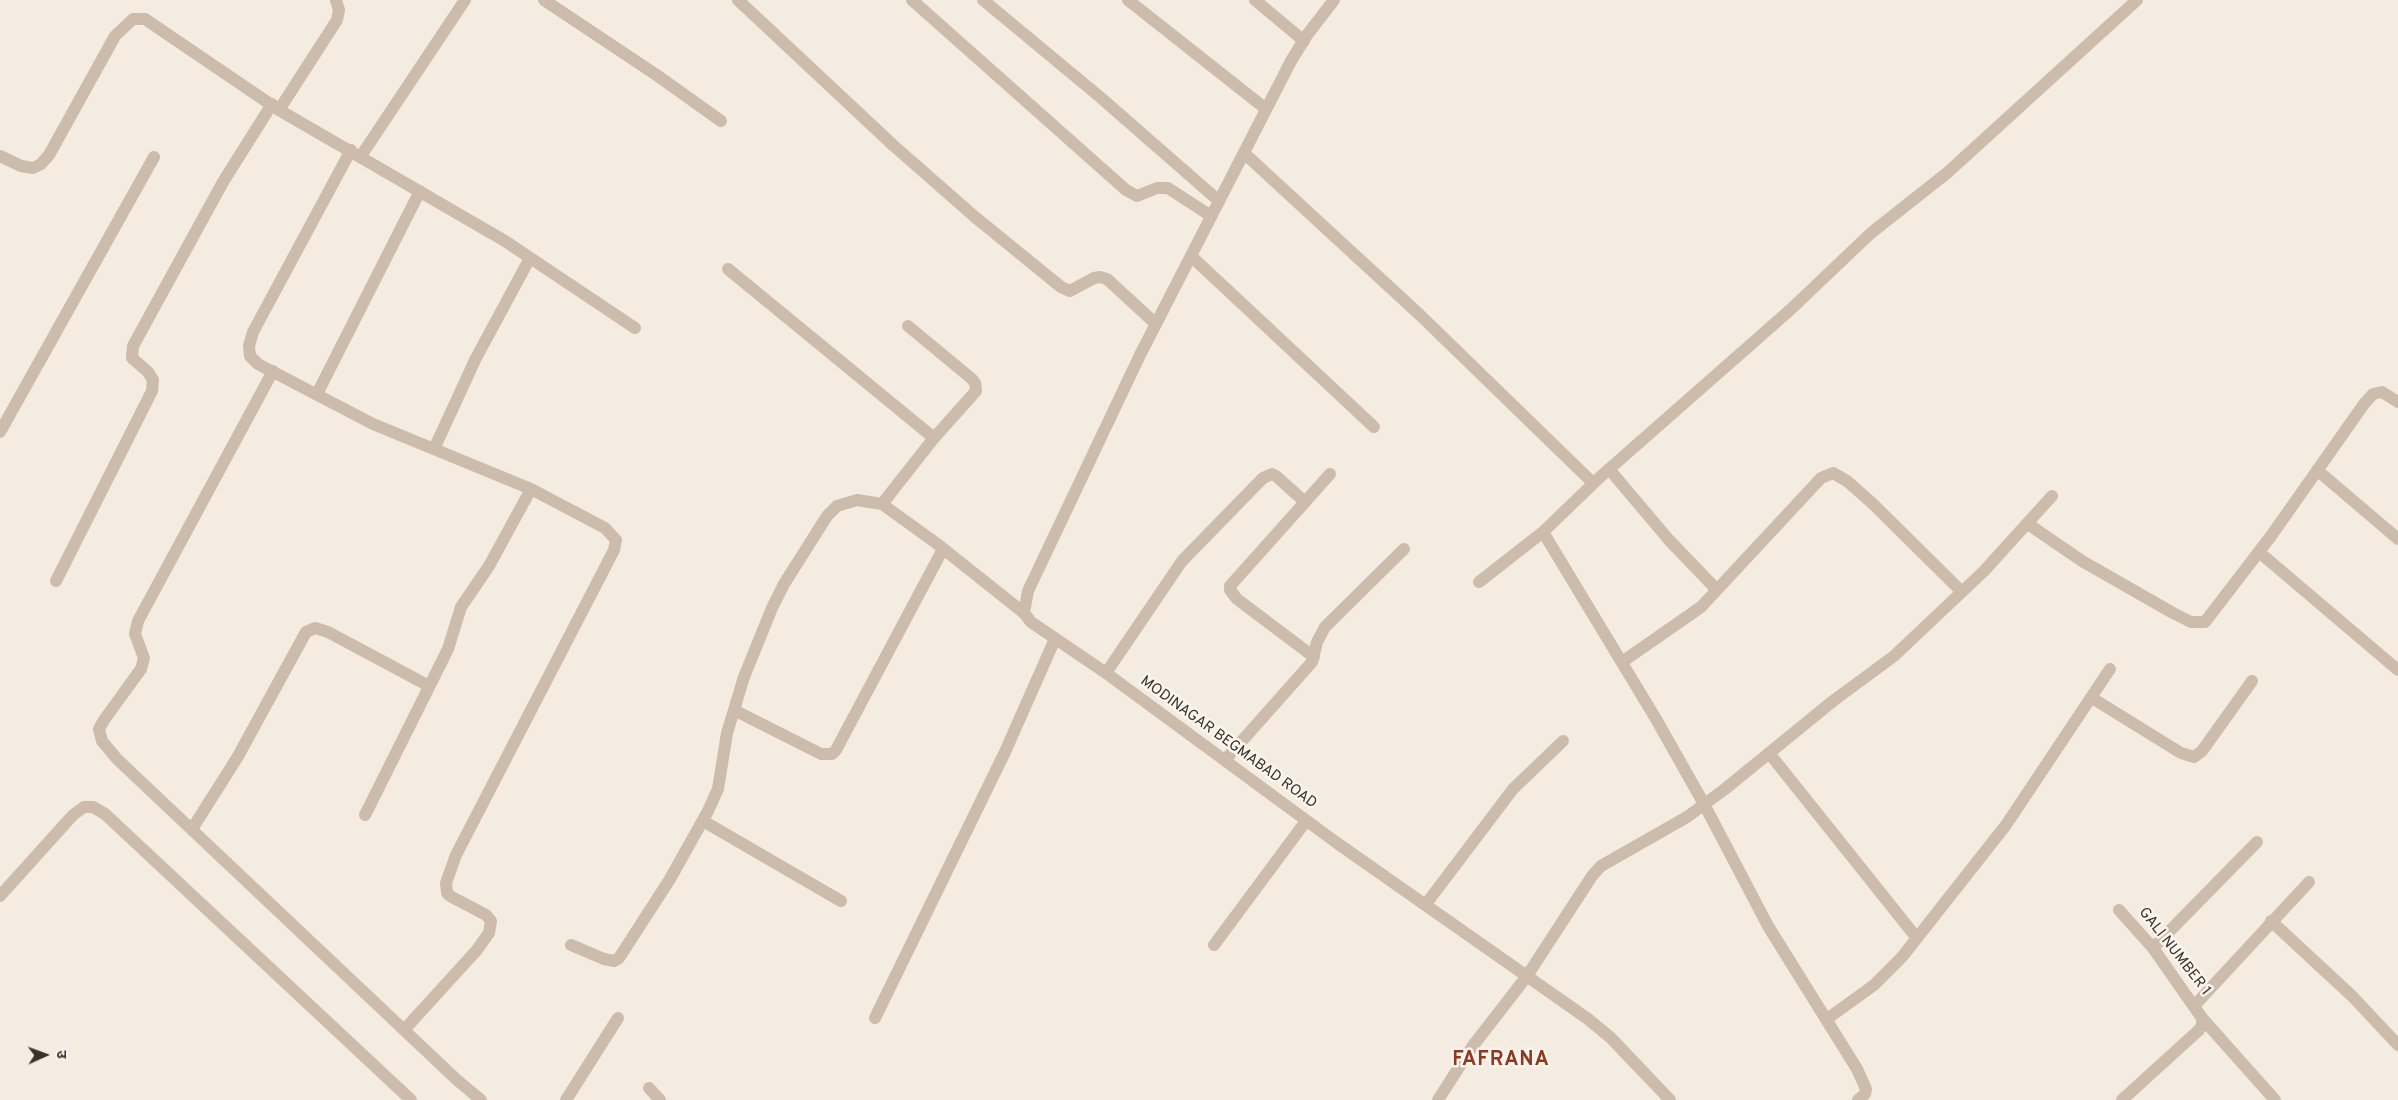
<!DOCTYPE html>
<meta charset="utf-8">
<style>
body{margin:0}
#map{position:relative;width:2398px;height:1100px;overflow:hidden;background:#f4ebe1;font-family:Overpass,"Noto Sans Devanagari",sans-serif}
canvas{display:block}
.north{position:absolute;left:20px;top:1030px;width:50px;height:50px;-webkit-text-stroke:4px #fbf5ee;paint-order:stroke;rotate:88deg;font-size:14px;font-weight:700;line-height:20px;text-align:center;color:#3b302b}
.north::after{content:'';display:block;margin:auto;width:18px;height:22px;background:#3b302b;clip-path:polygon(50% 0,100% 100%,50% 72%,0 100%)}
</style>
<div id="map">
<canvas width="2398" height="1100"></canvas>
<div class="north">उ</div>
</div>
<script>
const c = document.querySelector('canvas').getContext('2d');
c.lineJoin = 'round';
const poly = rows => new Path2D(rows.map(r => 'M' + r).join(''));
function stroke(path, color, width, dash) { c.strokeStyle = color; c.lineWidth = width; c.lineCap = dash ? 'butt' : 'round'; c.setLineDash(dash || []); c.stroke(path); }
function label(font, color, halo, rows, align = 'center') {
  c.font = font + ' Overpass,sans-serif'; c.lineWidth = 5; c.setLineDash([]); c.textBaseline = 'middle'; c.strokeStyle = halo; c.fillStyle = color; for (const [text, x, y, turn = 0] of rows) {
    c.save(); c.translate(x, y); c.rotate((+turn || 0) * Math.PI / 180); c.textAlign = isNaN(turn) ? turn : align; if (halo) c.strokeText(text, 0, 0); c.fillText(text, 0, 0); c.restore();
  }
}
stroke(poly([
 [544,0,658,76,721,121],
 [738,0,894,146,975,217,1061,287,1070,291,1094,278,1100,277,1107,279,1156,324],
 [912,0,1126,190,1137,196,1157,188,1168,188,1211,216],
 [983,0,1100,97,1219,201],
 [1128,0,1266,109],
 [1255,0,1304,41],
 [279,110,337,20,339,10,336,0],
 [351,150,253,332,249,346,250,356,258,364,373,424,531,489,605,528,616,540,614,550,456,855,446,883,447,893,450,896,486,915,491,921,489,933,476,951,404,1030],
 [1244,153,1420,315,1593,483],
 [0,156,21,166,33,168,41,164,49,155,115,36,133,19,145,19,279,110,505,241,635,328],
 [361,156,465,0],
 [1191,256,1374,427],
 [728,269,934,438],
 [273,371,138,621,135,634,144,658,141,669,104,720,99,729,102,741,117,759,457,1080,481,1100],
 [317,394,420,191],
 [0,432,154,157],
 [434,449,476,358,530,258],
 [1609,469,1669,540,1717,590],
 [2317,470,2398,539],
 [882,504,934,438,976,391,975,383,972,379,908,326],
 [2028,524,2082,561,2173,613,2191,622,2205,622,2271,536,2364,404,2373,394,2382,392,2398,402],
 [1543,532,1656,719,1704,804,1768,926,1857,1069,1866,1089,1865,1094,1858,1100],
 [2259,552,2398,670],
 [56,581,152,391,153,380,148,372,132,358,133,346,223,182,272,104],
 [1479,582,1543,532,1599,478,1790,310,1871,233,1947,173,2137,0],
 [1314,657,1237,599,1230,590,1230,586,1330,474],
 [1622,662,1701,607,1821,478,1833,473,1847,481,1872,503,1962,592],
 [1106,673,1182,561,1263,478,1272,474,1276,476,1305,502],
 [2092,698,2181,753,2194,757,2202,751,2252,681],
 [734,710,821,754,832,754,836,750,943,549],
 [1769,753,1916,937],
 [1225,760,1312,662,1317,642,1325,627,1404,549],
 [365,815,448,649,461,607,489,566,531,489],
 [703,821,841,901],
 [192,829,237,758,306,632,315,628,328,632,429,686],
 [0,896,73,815,84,807,93,807,105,814,411,1100],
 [1426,904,1513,789,1563,741],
 [2119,910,2153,948,2202,1018,2202,1025,2199,1030,2122,1100],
 [2271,921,2352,996,2398,1045],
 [571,945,604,959,614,961,619,958,670,879,708,811,718,789,727,733,744,677,772,608,784,584,827,516,837,506,857,500,882,504,936,543,1024,613],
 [1214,945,1306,821],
 [2153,948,2257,842],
 [2195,1005,2309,882],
 [875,1018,1005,752,1055,639],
 [2202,1018,2275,1100],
 [1827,1019,1874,985,1902,957,2006,825,2110,669],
 [649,1088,660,1100],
 [566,1100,618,1018],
 [1438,1100,1472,1047,1527,976,1592,876,1601,866,1687,817,1725,789,1833,701,1894,656,1984,571,2052,496]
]), '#cdbbac', 12);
stroke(poly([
 [1334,0,1307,35,1291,61,1140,355,1028,591,1024,613,1031,622,1106,673,1337,843,1588,1019,1611,1038,1670,1100]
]), '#cdbbac', 12);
label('15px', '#3b302b', '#fbf5ee', [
 ["MODINAGAR BEGMABAD ROAD",1228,743,36],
 ["GALI NUMBER 1",2174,952,52]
]);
c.letterSpacing = '1px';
label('bold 20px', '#8c3b22', '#fbf5ee', [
 ["FAFRANA",1501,1061]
]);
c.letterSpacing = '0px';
</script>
